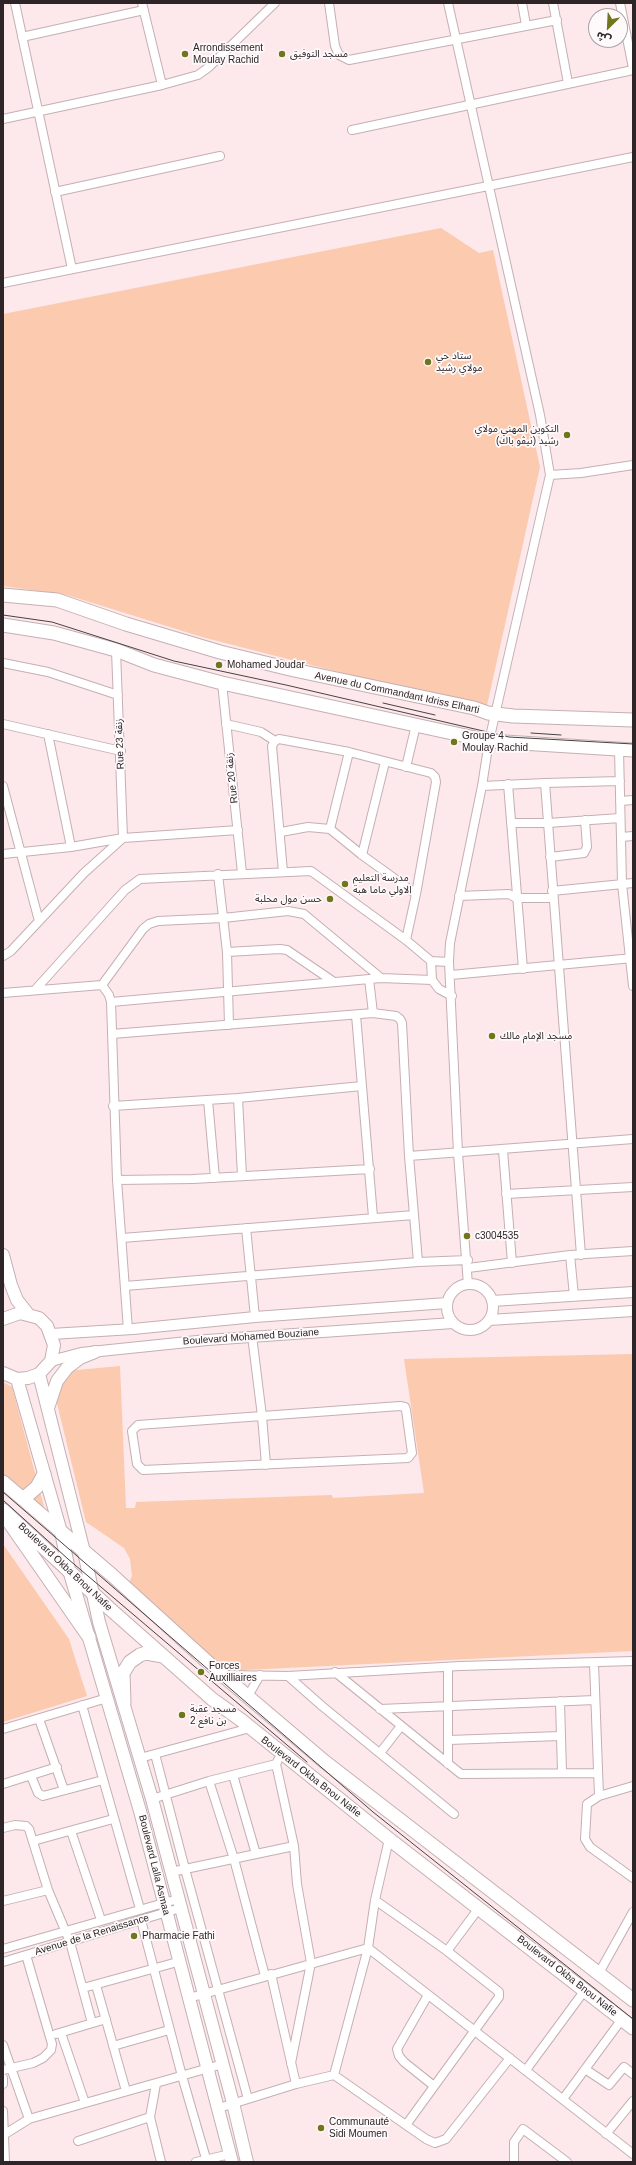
<!DOCTYPE html>
<meta charset="utf-8">
<style>
body{margin:0}
#map{position:relative;width:636px;height:2165px;overflow:hidden;background:#fde8eb;font-family:Arial,"Noto Sans Arabic",sans-serif}
canvas{display:block}
.frame{position:absolute;inset:0;border:4px solid #2d2527;pointer-events:none}
.north{position:absolute;left:588px;top:8px;width:40px;height:40px;box-sizing:border-box;background:#fefafb;border:1px solid #aaa5a6;border-radius:50%;rotate:204deg;font-size:11px;font-weight:700;line-height:16px;text-align:center;color:#2d2527}
.north::after{content:'';display:block;margin:auto;width:14px;height:18px;background:#70751e;clip-path:polygon(50% 0,100% 100%,50% 72%,0 100%)}
</style>
<div id="map">
<canvas width="636" height="2165"></canvas>
<div class="frame"></div>
<div class="north">ش</div>
</div>
<script>
const c = document.querySelector('canvas').getContext('2d');
c.lineJoin = 'round';
function fillPath(path, color) { c.fillStyle = color; c.fill(path, 'evenodd'); }
const poly = rows => new Path2D(rows.map(r => 'M' + r).join(''));
function stroke(path, color, width, dash) { c.strokeStyle = color; c.lineWidth = width; c.lineCap = dash ? 'butt' : 'round'; c.setLineDash(dash || []); c.stroke(path); }
function label(font, color, halo, rows, align = 'center') {
  c.font = font + ' Arial,"Noto Sans Arabic",sans-serif'; c.lineWidth = 3.5; c.setLineDash([]); c.textBaseline = 'middle'; c.strokeStyle = halo; c.fillStyle = color; for (const [text, x, y, turn = 0] of rows) {
    c.save(); c.translate(x, y); c.rotate((+turn || 0) * Math.PI / 180); c.textAlign = isNaN(turn) ? turn : align; if (halo) c.strokeText(text, 0, 0); c.fillText(text, 0, 0); c.restore();
  }
}
fillPath(poly([
 [441,228,479,253,493,250,540,467,486,710,202,637,67,595,3,586,3,314],
 [633,1354,633,1651,245,1670,230,1678,128,1585,132,1576,130,1559,124,1548,86,1522,51,1379,56,1372,120,1366,126,1508,135,1508,136,1502,332,1495,333,1498,424,1493,404,1359],
 [3,1382,12,1387,46,1514,3,1476],
 [3,1544,69,1639,87,1696,3,1722]
]), '#fbcaaf');
const minor = poly([
 [15,3,72,269],
 [142,3,162,85],
 [329,3,335,46,339,55,349,60,557,20],
 [448,3,540,415,550,475,489,741,482,786,450,943,449,962,458,1153,468,1285],
 [522,3,526,25],
 [553,3,568,83],
 [620,3,633,68],
 [22,37,144,10],
 [3,119,162,85,198,75,209,67,275,3],
 [352,130,633,70],
 [55,192,220,156],
 [3,283,633,157],
 [550,475,581,473,633,465],
 [3,663,48,672,118,695],
 [222,683,242,873],
 [3,724,121,751],
 [226,724,261,732,275,741],
 [48,734,71,847],
 [619,749,622,884,633,986],
 [406,767,416,725],
 [545,783,620,781],
 [508,784,523,969],
 [3,786,39,921],
 [482,786,545,783,581,1255],
 [620,801,633,800],
 [511,823,548,823,620,818],
 [330,829,349,752],
 [281,832,308,827,330,829,362,855,416,894],
 [621,837,633,836],
 [3,854,71,847,123,838,116,650],
 [362,855,385,762],
 [550,857,584,853,587,847,585,820],
 [283,872,272,746,275,741,279,739,349,752,431,773,435,777,436,782,416,894,406,940],
 [218,874,227,952,229,1025],
 [552,891,633,883],
 [459,896,509,894,516,898,553,898],
 [227,952,280,949,287,950,334,982],
 [3,956,11,951,84,873,123,838,238,830],
 [431,961,432,980],
 [451,975,633,958],
 [369,979,373,1013],
 [102,985,109,995,111,1002,117,1180,128,1330],
 [35,990,125,890,140,879,311,871,406,940,431,961,449,962],
 [3,993,102,985,143,929,149,924,158,921,223,918,288,911,304,914,381,978],
 [111,1002,381,978,432,980,439,989,452,996],
 [356,1015,373,1217],
 [112,1034,373,1013,396,1016,400,1019,402,1023,409,1156,418,1262],
 [238,1098,242,1176],
 [208,1100,215,1178],
 [113,1106,238,1098,362,1086],
 [503,1150,512,1263],
 [409,1156,633,1139],
 [117,1180,193,1179,370,1169],
 [506,1194,633,1187],
 [246,1228,255,1317],
 [122,1238,414,1215],
 [570,1255,574,1296],
 [468,1268,570,1255,633,1251],
 [125,1286,418,1262,468,1260],
 [252,1336,262,1416,266,1465],
 [400,1406,405,1407,406,1410,412,1453,408,1458,143,1470,137,1464,132,1431,138,1425,400,1406],
 [594,1663,599,1796],
 [448,1667,448,1764],
 [335,1672,461,1774,598,1773],
 [223,1675,288,1676,460,1666,633,1661],
 [288,1676,322,1706,454,1814],
 [248,1696,260,1675],
 [560,1701,562,1772],
 [82,1705,140,1909],
 [380,1709,595,1700],
 [39,1719,64,1790],
 [3,1729,107,1698],
 [449,1740,560,1736],
 [380,1753,401,1726],
 [155,1754,185,1869,248,2099],
 [140,1758,250,1728],
 [276,1764,294,1846,297,1884,311,1963,291,2063],
 [233,1775,256,1854],
 [31,1776,38,1793,43,1796,103,1780],
 [209,1781,234,1859,265,1976],
 [3,1784,57,1767],
 [633,1786,599,1796,587,1804,585,1839,590,1847,633,1878],
 [152,1799,209,1781,276,1764,278,1760],
 [3,1828,15,1825,26,1826,29,1829,48,1890,70,1942,92,2023],
 [71,1831,101,1920],
 [33,1841,113,1819],
 [171,1872,294,1846],
 [375,1900,447,1951,499,1992,499,1997,406,2125],
 [3,1901,48,1890],
 [141,1920,182,2076,207,2162],
 [3,1949,178,1899],
 [447,1951,479,1908],
 [3,1962,180,1908],
 [599,1973,633,1912],
 [271,1974,296,2084],
 [96,1985,126,2091],
 [83,1988,181,1961],
 [428,1995,397,2049,399,2056,404,2062,434,2086],
 [189,1998,368,1948,633,2154],
 [61,2033,85,2103],
 [56,2034,106,2019],
 [3,2045,29,2119],
 [113,2046,169,2030],
 [585,2069,609,2085,624,2067,633,2074],
 [3,2070,33,2063,43,2058,51,2050,52,2044,26,1955],
 [526,2070,585,1990],
 [334,2075,368,1948,375,1900,389,1839],
 [3,2078,3,2084],
 [156,2084,150,2117,161,2162],
 [563,2099,622,2019],
 [219,2108,296,2084,334,2075,426,2139,435,2143,446,2139,510,2058],
 [3,2111,5,2162],
 [5,2134,29,2119,223,2064],
 [606,2134,633,2101],
 [78,2141,150,2117],
 [196,2162,230,2154],
 [514,2162,514,2142,523,2129,567,2162]
]);
const tertiary = poly([
 '447 1307a23 23 0 1 1 46 0a23 23 0 1 1-46 0Z',
 [492,1301,633,1292],
 [489,1320,633,1311],
 [51,1334,133,1329,255,1317,447,1303],
 [51,1361,81,1353,207,1340,453,1323]
]);
const secondary = poly([
 [3,1255,11,1285,17,1300,28,1314],
 [3,1319,20,1313,39,1318,47,1326,54,1345,51,1361,39,1374,28,1378,17,1379,3,1373],
 [39,1374,84,1552,99,1622,152,1799,233,2103,247,2162],
 [17,1379,61,1532,69,1570,140,1811,232,2162],
 [48,1408,57,1381,67,1368,80,1358,95,1352]
]);
const primary = poly([
 [3,595,57,600,126,624,220,652,294,670,474,708,488,713,513,716,633,720],
 [3,625,54,633,116,650,154,665,222,683,489,741,633,750],
 [3,1482,113,1576,213,1667,325,1762,633,2000],
 [23,1499,37,1487,44,1474],
 [3,1510,109,1608,212,1699,241,1720,389,1839,633,2028],
 [9,1522,89,1637],
 [124,1703,123,1673,130,1662,140,1655,146,1653,163,1656]
]);
stroke(minor, '#c4b0b3', 10);
stroke(tertiary, '#c4b0b3', 12);
stroke(secondary, '#c4b0b3', 14);
stroke(primary, '#c4b0b3', 15);
stroke(minor, '#fff', 8);
stroke(tertiary, '#fff', 10);
stroke(secondary, '#fff', 12);
stroke(primary, '#fff', 13);
stroke(poly([
 [3,615,52,622,174,661,286,685,509,737,633,744],
 [383,703,435,715],
 [531,733,561,735],
 [3,1492,373,1812,633,2019],
 [3,1500,68,1559,307,1762]
]), '#4b4143', 1);
for (const [x, y, r, color] of [
 [185,54,4,"#70751e"],
 [282,54,4,"#70751e"],
 [428,362,4,"#70751e"],
 [567,435,4,"#70751e"],
 [219,665,4,"#70751e"],
 [454,742,4,"#70751e"],
 [345,884,4,"#70751e"],
 [330,899,4,"#70751e"],
 [492,1036,4,"#70751e"],
 [467,1236,4,"#70751e"],
 [201,1672,4,"#70751e"],
 [182,1715,4,"#70751e"],
 [134,1936,4,"#70751e"],
 [321,2128,4,"#70751e"]
]) { const dot = new Path2D(); dot.arc(x, y, r, 0, 2 * Math.PI); c.fillStyle = color; c.fill(dot); stroke(dot, '#fefafb', 1.5); }
label('10px', '#2d2527', '#fefafb', [
 ["Arrondissement",193,48],
 ["Moulay Rachid",193,60],
 ["مسجد التوفيق",290,54],
 ["ستاد حي",436,356],
 ["مولاي رشيد",436,368],
 ["التكوين المهني مولاي",559,429,"right"],
 ["رشيد (نيڤو باك)",559,441,"right"],
 ["Mohamed Joudar",227,665],
 ["Groupe 4",462,736],
 ["Moulay Rachid",462,748],
 ["مدرسة التعليم",353,878],
 ["الاولي ماما هبة",353,890],
 ["حسن مول محلبة",322,899,"right"],
 ["مسجد الإمام مالك",500,1036],
 ["c3004535",475,1236],
 ["Forces",209,1666],
 ["Auxilliaires",209,1678],
 ["مسجد عقبة",190,1709],
 ["بن نافع 2",190,1721],
 ["Pharmacie Fathi",142,1936],
 ["Communauté",329,2122],
 ["Sidi Moumen",329,2134]
], 'left');
label('10px', '#2d2527', '#fefafb', [
 ["Avenue du Commandant Idriss Elharti",397,693,12],
 ["Rue 23 زنقة",120,744,-92],
 ["Rue 20 زنقة",232,778,-96],
 ["Boulevard Mohamed Bouziane",251,1337,-4],
 ["Boulevard Okba Bnou Nafie",65,1567,43],
 ["Boulevard Okba Bnou Nafie",311,1777,38],
 ["Boulevard Lalla Asmaa",154,1865,76],
 ["Avenue de la Renaissance",92,1935,-17],
 ["Boulevard Okba Bnou Nafie",567,1976,38]
]);
</script>
